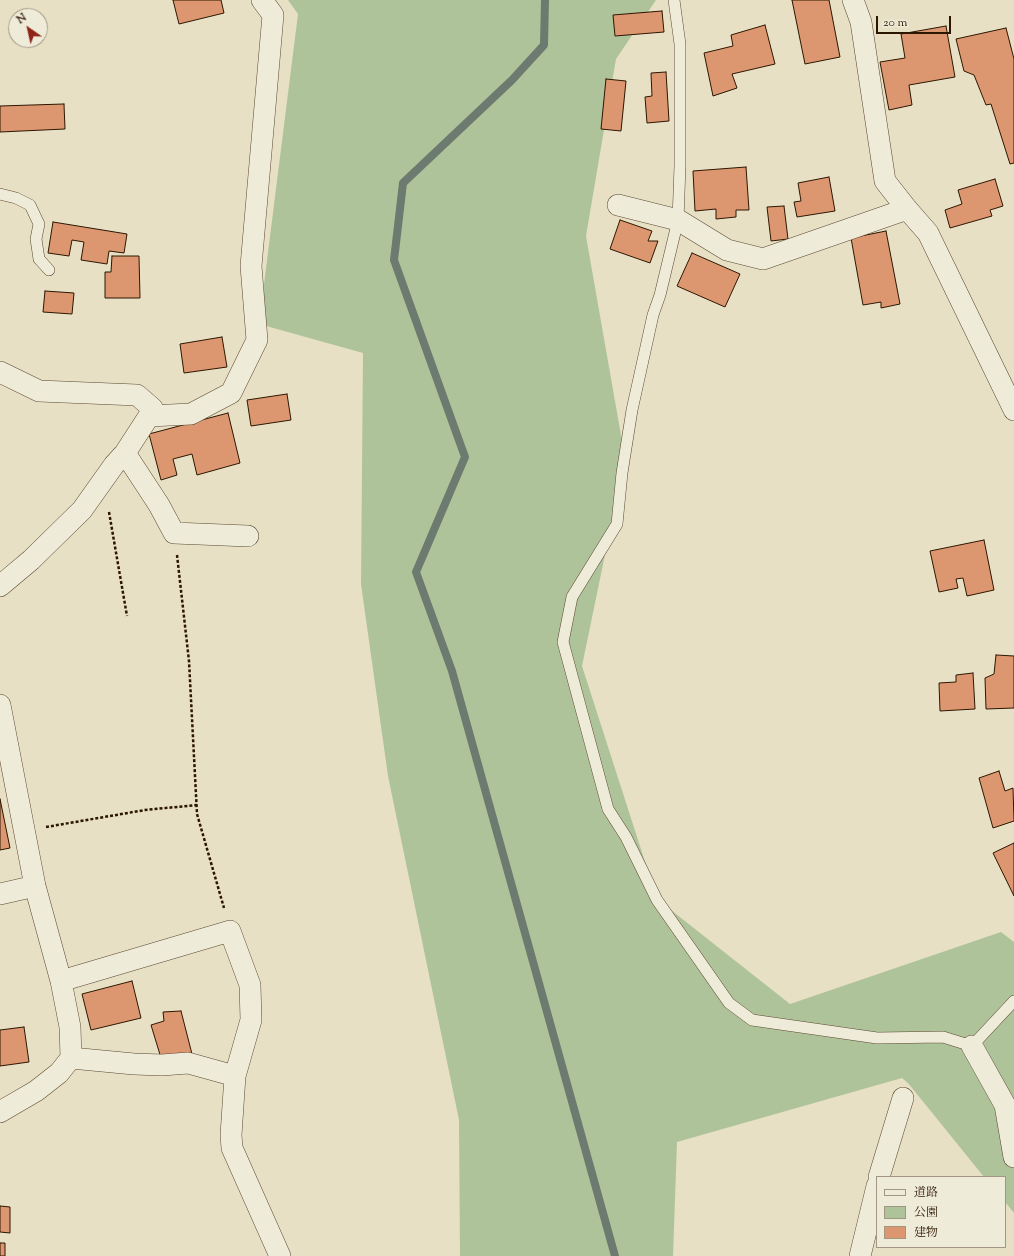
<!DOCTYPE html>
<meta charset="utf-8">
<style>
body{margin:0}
#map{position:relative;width:1014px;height:1256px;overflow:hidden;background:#e7e0c5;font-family:"Sorts Mill Goudy","Noto Serif JP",serif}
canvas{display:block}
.legend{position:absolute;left:876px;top:1176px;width:130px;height:72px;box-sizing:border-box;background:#efebd9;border:1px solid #a19683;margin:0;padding:5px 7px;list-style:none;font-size:12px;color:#2c1601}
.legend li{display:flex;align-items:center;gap:8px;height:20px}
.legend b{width:20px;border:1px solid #a19683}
.north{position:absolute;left:8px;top:8px;width:40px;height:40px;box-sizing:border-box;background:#efebd9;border:1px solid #a19683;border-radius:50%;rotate:326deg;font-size:11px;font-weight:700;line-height:16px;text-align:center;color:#2c1601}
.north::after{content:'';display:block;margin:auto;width:14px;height:18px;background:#8f2418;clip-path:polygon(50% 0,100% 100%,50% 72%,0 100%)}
.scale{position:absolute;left:876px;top:16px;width:75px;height:18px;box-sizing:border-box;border:2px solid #2c1601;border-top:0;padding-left:5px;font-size:12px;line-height:14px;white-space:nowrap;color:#2c1601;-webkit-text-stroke:3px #efebd9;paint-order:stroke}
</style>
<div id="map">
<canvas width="1014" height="1256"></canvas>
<ul class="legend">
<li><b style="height:5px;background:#efebd9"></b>道路</li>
<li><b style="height:11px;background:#afc39a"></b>公園</li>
<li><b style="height:11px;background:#dd9770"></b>建物</li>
</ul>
<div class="north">N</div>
<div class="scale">20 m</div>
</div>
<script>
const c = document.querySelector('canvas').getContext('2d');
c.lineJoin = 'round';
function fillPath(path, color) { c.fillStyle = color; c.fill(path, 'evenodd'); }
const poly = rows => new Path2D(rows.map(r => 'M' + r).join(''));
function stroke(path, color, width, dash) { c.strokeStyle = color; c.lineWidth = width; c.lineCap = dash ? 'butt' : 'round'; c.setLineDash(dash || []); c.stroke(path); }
fillPath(poly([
 [288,0,656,0,616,59,586,236,625,458,582,666,657,899,790,1004,1001,932,1014,942,1014,1213,1005,1202,1005,1177,984,1177,908,1083,902,1078,677,1142,673,1256,460,1256,459,1120,388,776,361,584,363,353,259,324,298,14]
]), '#afc39a');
stroke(poly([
 [545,0,544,45,512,80,403,183,394,260,465,457,416,572,452,671,615,1256]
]), '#6c7a6f', 8);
const building = poly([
 [173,0,221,0,224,13,179,24,173,0],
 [792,0,829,0,840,57,805,64,792,0],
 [662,11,664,32,615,36,613,15,662,11],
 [765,25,775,64,732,74,737,88,713,96,704,53,733,46,731,35,765,25],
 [946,26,955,77,909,85,912,105,889,110,880,62,905,58,901,34,946,26],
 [1006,28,1014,59,1014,163,1010,164,991,104,986,105,974,75,964,71,956,39,1006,28],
 [666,72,669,121,647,123,645,97,652,96,651,73,666,72],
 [606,79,626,81,621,131,601,129,606,79],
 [64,104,65,129,0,132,0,106,64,104],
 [746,167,749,210,736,210,736,217,716,219,716,209,695,211,693,171,746,167],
 [829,177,835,211,797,217,794,202,801,201,798,183,829,177],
 [995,179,1003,206,990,210,992,216,950,228,945,210,962,204,958,190,995,179],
 [784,206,788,239,771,241,767,207,784,206],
 [620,220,652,231,648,241,658,241,650,263,610,249,620,220],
 [53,222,127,234,124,253,109,251,107,264,81,260,84,242,72,240,69,256,48,253,53,222],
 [886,231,900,304,881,308,881,302,863,305,851,238,886,231],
 [692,253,740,274,725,307,677,286,692,253],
 [112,256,139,256,140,298,105,298,105,272,111,272,112,256],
 [45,291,74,293,72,314,43,312,45,291],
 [222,337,227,367,184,373,180,344,222,337],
 [287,394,291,420,251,426,247,400,287,394],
 [228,413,240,463,197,475,192,454,173,459,177,475,161,480,149,434,228,413],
 [984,540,994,590,967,596,963,578,956,579,958,588,939,592,930,551,984,540],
 [996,655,1014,656,1014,708,986,709,985,678,994,674,996,655],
 [973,673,975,709,940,711,939,683,956,682,956,675,973,673],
 [999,771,1005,791,1013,788,1014,821,993,828,979,778,999,771],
 [0,799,10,848,0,850,0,799],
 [1014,843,1014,896,993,853,1014,843],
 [132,981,141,1018,91,1030,82,994,132,981],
 [181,1011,192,1054,161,1058,151,1025,164,1021,163,1012,181,1011],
 [24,1027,29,1062,0,1066,0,1030,24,1027],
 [0,1206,10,1207,10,1233,0,1232,0,1206],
 [0,1243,5,1243,5,1256,0,1256,0,1243]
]);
fillPath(building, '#dd9770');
stroke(building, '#2c1601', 1);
const lane = poly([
 [674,0,680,44,680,166,678,220,660,295,653,315,632,410,622,473,617,524,572,597,563,642,608,809,626,837,657,900,729,1003,752,1020,877,1038,943,1037,972,1046,1014,1001],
 [0,194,16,198,30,205,39,224,36,239,39,259,49,270]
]);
const street = poly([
 [853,0,861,22,885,181,907,209,928,233,1014,410],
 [618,205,678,220,727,250,763,259,907,209],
 [0,372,39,391,137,395,152,408,149,416],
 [125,453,159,505,174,533,248,536],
 [0,586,31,560,82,510,114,465,125,453,149,416,191,414,231,393,257,340,251,266,273,15,262,0],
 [0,705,35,886,61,981,70,1027,71,1058,59,1073,36,1091,0,1112],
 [0,894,35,886],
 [61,981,230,931,250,985,251,1020,235,1076,231,1135,232,1148,280,1256],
 [972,1046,1005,1105,1014,1157],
 [71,1058,134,1064,162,1065,188,1063,235,1076],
 [879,1177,903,1098],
 [860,1256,877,1186]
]);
stroke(lane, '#5b4832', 12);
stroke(street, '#5b4832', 22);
stroke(poly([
 [109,512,127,616],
 [177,555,189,661,197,814,224,908],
 [46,827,145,810,197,805]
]), '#2c1601', 2.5, [3, 2]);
stroke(lane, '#efebd9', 11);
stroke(street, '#efebd9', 21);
</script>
